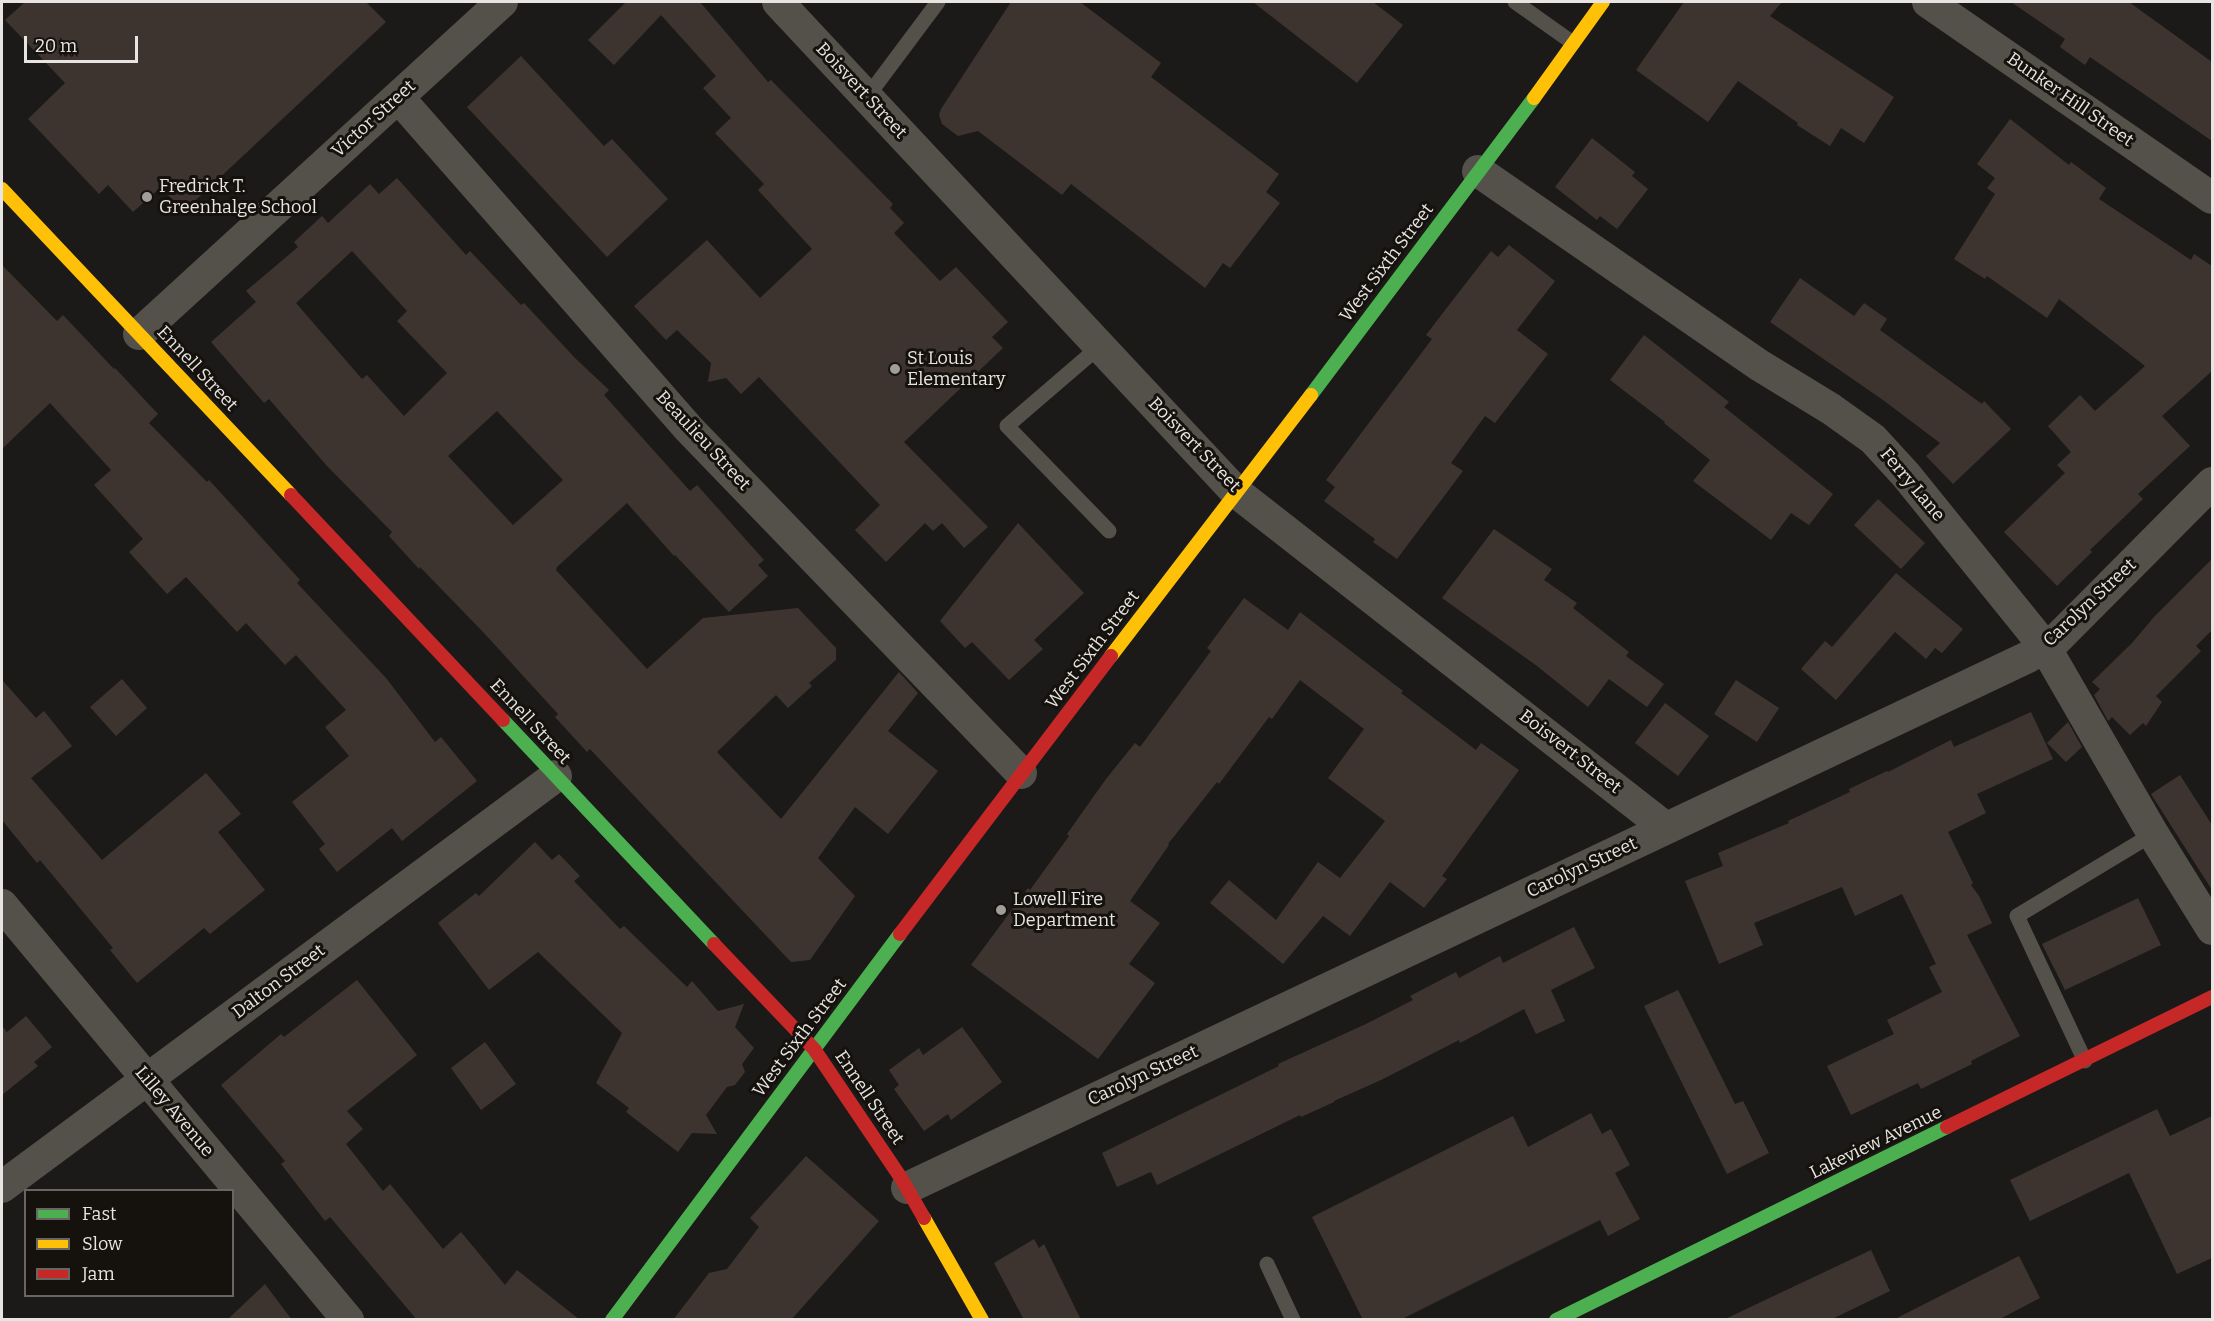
<!DOCTYPE html>
<style>
body{margin:0}
#map{position:relative;width:2214px;height:1321px;overflow:hidden;background:#1c1a18;font-family:Bitter,serif}
canvas{display:block}
.frame{position:absolute;inset:0;border:3px solid #e7e4e1;pointer-events:none}
.legend{position:absolute;left:24px;top:1189px;width:210px;height:108px;box-sizing:border-box;background:#15110d;border:2px solid #696562;margin:0;padding:8px 10px;list-style:none;font-size:18px;color:#e7e4e1}
.legend li{display:flex;align-items:center;gap:12px;height:30px}
.legend b{width:30px;border:2px solid #696562}
.scale{position:absolute;left:24px;top:36px;width:114px;height:27px;box-sizing:border-box;border:3px solid #e7e4e1;border-top:0;padding-left:8px;font-size:18px;line-height:21px;white-space:nowrap;color:#e7e4e1;-webkit-text-stroke:4px #15110d;paint-order:stroke}
</style>
<div id="map">
<canvas width="2214" height="1321"></canvas>
<div class="frame"></div>
<ul class="legend">
<li><b style="height:8px;background:#4caf50"></b>Fast</li>
<li><b style="height:8px;background:#ffc107"></b>Slow</li>
<li><b style="height:8px;background:#c62828"></b>Jam</li>
</ul>
<div class="scale">20 m</div>
</div>
<script>
const c = document.querySelector('canvas').getContext('2d');
c.lineJoin = 'round';
function fillPath(path, color) { c.fillStyle = color; c.fill(path, 'evenodd'); }
const poly = rows => new Path2D(rows.map(r => 'M' + r).join(''));
function stroke(path, color, width, dash) { c.strokeStyle = color; c.lineWidth = width; c.lineCap = dash ? 'butt' : 'round'; c.setLineDash(dash || []); c.stroke(path); }
function label(font, color, halo, rows, align = 'center') {
  c.font = font + ' Bitter,serif'; c.lineWidth = 6; c.setLineDash([]); c.textBaseline = 'middle'; c.strokeStyle = halo; c.fillStyle = color; for (const [text, x, y, turn = 0] of rows) {
    c.save(); c.translate(x, y); c.rotate((+turn || 0) * Math.PI / 180); c.textAlign = isNaN(turn) ? turn : align; if (halo) c.strokeText(text, 0, 0); c.fillText(text, 0, 0); c.restore();
  }
}
fillPath(poly([
 [25,2,366,2,386,22,183,212,161,187,133,212,108,185,99,194,28,119,65,83,5,20],
 [626,2,700,2,768,82,771,80,893,204,890,208,904,223,894,233,940,281,956,267,1008,322,992,337,1003,348,904,442,988,527,964,548,942,523,933,531,925,523,886,562,855,530,880,505,759,377,741,394,726,378,708,382,711,363,677,330,666,340,634,306,707,240,760,298,812,249,758,190,764,184,715,133,731,118,703,88,716,76,661,15,614,65,588,40],
 [1011,2,1080,2,1161,63,1151,77,1279,174,1266,192,1280,203,1230,268,1223,263,1205,288,1071,184,1062,195,978,131,958,136,942,124,939,115,941,109],
 [1253,2,1373,2,1403,25,1357,83],
 [1684,2,1782,2,1770,16,1894,97,1864,143,1841,128,1830,146,1797,125,1798,123,1738,81,1708,122,1636,70],
 [2011,2,2129,2,2212,62,2212,141,2090,57,2085,65,2060,47,2065,39],
 [521,56,604,146,612,139,668,199,607,257,467,107],
 [2010,119,2069,165,2071,162,2106,188,2099,199,2191,260,2194,254,2212,266,2212,371,2162,416,2190,446,2138,494,2143,499,2090,550,2092,552,2057,586,2004,532,2065,473,2057,465,2071,452,2048,426,2080,395,2095,411,2145,366,2059,299,2047,318,1987,276,1985,279,1954,259,1995,194,1987,188,1995,178,1977,164],
 [1592,138,1635,172,1632,176,1648,189,1617,229,1600,216,1597,220,1555,187],
 [397,178,466,255,470,251,521,305,524,303,575,358,609,390,604,395,690,491,697,485,764,560,758,565,768,576,729,612,675,555,674,556,627,503,557,567,556,570,647,669,703,618,798,608,836,648,836,660,809,683,812,686,788,708,776,695,717,752,781,819,899,672,918,693,888,731,938,771,888,834,855,807,818,858,855,896,810,960,791,962,590,749,587,752,555,717,558,714,484,633,420,567,419,569,389,536,392,532,327,466,269,399,264,403,211,342,256,302,246,291,298,247,294,242,322,216,328,223,370,184,379,194],
 [352,251,407,311,397,321,447,373,404,416,367,375,362,379,296,303],
 [497,411,563,480,513,525,448,456],
 [1509,245,1555,281,1517,330,1548,354,1495,423,1485,416,1451,463,1463,471,1397,559,1373,542,1375,539,1324,501,1335,487,1326,480,1432,339,1426,335,1459,292,1491,251,1498,257],
 [2,265,57,321,63,315,114,369,115,368,158,414,149,423,207,482,209,480,241,515,300,580,297,583,386,678,435,742,441,737,477,781,402,841,392,828,337,872,319,849,325,844,292,802,349,756,325,727,346,710,296,655,285,665,246,623,237,632,186,577,167,594,129,552,143,539,94,485,111,470,50,403,2,449],
 [1800,278,1854,316,1864,303,1887,319,1880,330,1982,404,1984,401,2011,429,1953,484,1926,456,1940,443,1883,400,1770,322],
 [1644,335,1729,402,1724,407,1833,494,1809,525,1791,513,1771,540,1693,481,1710,460,1664,423,1665,422,1610,380],
 [1878,499,1925,543,1901,569,1854,525],
 [1018,523,1084,593,1034,640,1043,649,1009,680,972,642,965,648,940,621],
 [1494,529,1552,569,1544,580,1577,603,1573,608,1629,652,1626,656,1664,684,1647,707,1609,679,1588,707,1537,666,1442,598],
 [2212,559,2212,630,2196,646,2201,651,2156,696,2162,702,2146,726,2143,723,2130,735,2112,717,2108,721,2094,695,2100,689,2092,682,2132,643,2154,617],
 [1896,573,1963,629,1942,653,1935,648,1926,659,1895,632,1836,700,1801,669,1825,641,1832,647],
 [1244,598,1288,630,1300,612,1403,691,1401,693,1476,750,1481,743,1519,770,1442,876,1447,879,1424,908,1390,882,1350,936,1323,916,1283,964,1210,903,1229,880,1276,920,1318,862,1340,878,1385,821,1328,778,1364,729,1300,680,1272,719,1269,717,1219,784,1217,782,1168,844,1169,845,1130,901,1160,923,1129,964,1155,983,1098,1059,971,965,1028,888,1030,890,1069,836,1067,834,1106,779,1135,743,1140,747,1211,651,1207,648],
 [122,679,147,708,116,736,90,707],
 [2,680,36,718,44,711,72,746,31,778,102,860,206,773,241,814,218,832,265,890,210,934,204,928,137,983,110,950,113,948,40,860,37,863,2,820],
 [1736,680,1779,708,1757,742,1714,714],
 [1665,703,1709,736,1678,776,1635,743],
 [2031,712,2053,759,1977,794,1986,813,1948,832,1973,883,1971,885,1979,896,1992,923,1967,935,2020,1036,1971,1061,1972,1064,1921,1089,1918,1083,1851,1115,1827,1066,1894,1034,1887,1020,1942,992,1929,967,1936,964,1902,894,1855,916,1842,887,1754,923,1763,945,1719,964,1685,881,1723,866,1718,853,1789,823,1788,821,1850,792,1849,789,1887,771,1888,772,1951,740,1954,747],
 [2068,722,2082,747,2066,762,2047,743],
 [2180,775,2212,825,2212,890,2151,794],
 [535,842,552,860,559,854,580,876,574,881,620,929,624,926,687,987,692,981,718,1011,744,1004,735,1027,754,1048,742,1064,745,1072,735,1085,727,1087,706,1115,717,1134,692,1133,678,1152,626,1112,629,1108,596,1083,622,1033,538,952,489,990,438,923,476,893,479,896],
 [2138,898,2161,945,2065,990,2042,944],
 [1574,927,1595,968,1551,990,1565,1021,1536,1034,1524,1009,1460,1043,1459,1040,1381,1080,1334,1101,1334,1102,1301,1117,1300,1115,1157,1185,1151,1172,1117,1187,1102,1153,1279,1066,1278,1064,1366,1024,1413,1000,1410,996,1456,972,1459,978,1500,956,1503,963],
 [357,980,417,1055,347,1111,363,1129,346,1144,383,1191,390,1184,443,1249,461,1232,505,1285,517,1270,580,1320,417,1320,330,1217,325,1221,281,1164,285,1161,221,1085,281,1034,284,1037],
 [1678,990,1735,1104,1743,1101,1769,1153,1727,1174,1644,1006],
 [26,1016,52,1047,34,1062,38,1066,2,1095,2,1026,7,1032],
 [962,1027,1002,1082,951,1120,948,1114,924,1131,894,1089,899,1085,889,1070,919,1048,923,1055],
 [485,1042,516,1084,481,1110,451,1068],
 [2157,1109,2170,1136,2212,1116,2212,1258,2177,1274,2129,1173,2030,1221,2010,1180],
 [1591,1113,1602,1134,1611,1129,1630,1165,1615,1173,1640,1219,1608,1236,1600,1220,1400,1320,1363,1320,1312,1217,1513,1116,1528,1147],
 [806,1156,879,1221,791,1320,673,1320,709,1273,727,1269,759,1227,750,1218],
 [1034,1239,1039,1248,1044,1244,1081,1320,1024,1320,994,1263],
 [1871,1250,1890,1291,1830,1320,1723,1320],
 [2019,1256,2040,1298,1998,1320,1893,1320],
 [265,1284,292,1320,227,1320]
]), '#3e342f');
stroke(poly([
 [1515,2,1573,43],
 [867,97,938,2],
 [1100,346,1007,426,1109,531],
 [2085,1061,2017,916,2153,834],
 [1267,1264,1293,1320]
]), '#54514a', 15);
stroke(poly([
 [778,2,1236,492,1666,828],
 [1928,2,2212,198],
 [398,97,689,429,1021,773],
 [1478,171,1759,365,1831,409,1873,439,1906,475,2045,647,2153,834,2212,929],
 [139,334,502,2],
 [2,905,348,1320],
 [2,1187,556,776],
 [907,1188,2028,657,2055,641,2212,483]
]), '#54514a', 32);
stroke(poly([
 [1311,395,1534,98],
 [503,720,714,944],
 [612,1320,900,934],
 [1556,1320,1947,1127]
]), '#4caf50', 14);
stroke(poly([
 [1534,98,1603,2],
 [2,189,291,495],
 [1111,656,1311,395],
 [924,1218,982,1320]
]), '#ffc107', 14);
stroke(poly([
 [291,495,503,720],
 [900,934,1111,656],
 [714,944,814,1049,901,1178,924,1218],
 [1947,1127,2212,997]
]), '#c62828', 14);
for (const [x, y, r, color] of [
 [147,197,6,"#a09d9b"],
 [895,369,6,"#a09d9b"],
 [1001,910,6,"#a09d9b"]
]) { const dot = new Path2D(); dot.arc(x, y, r, 0, 2 * Math.PI); c.fillStyle = color; c.fill(dot); stroke(dot, '#15110d', 2); }
label('18px', '#e7e4e1', '#15110d', [
 ["Boisvert Street",861,91,47],
 ["Bunker Hill Street",2070,100,35],
 ["Victor Street",374,119,-42],
 ["West Sixth Street",1387,263,-53],
 ["Ennell Street",197,369,47],
 ["Beaulieu Street",703,441,47],
 ["Boisvert Street",1194,445,46],
 ["Ferry Lane",1912,485,50],
 ["Carolyn Street",2090,603,-43],
 ["West Sixth Street",1093,650,-53],
 ["Ennell Street",530,722,47],
 ["Boisvert Street",1570,752,38],
 ["Carolyn Street",1582,868,-25],
 ["Dalton Street",279,982,-37],
 ["West Sixth Street",800,1038,-53],
 ["Carolyn Street",1143,1076,-25],
 ["Ennell Street",869,1098,56],
 ["Lilley Avenue",174,1112,50],
 ["Lakeview Avenue",1876,1143,-26]
]);
label('18px', '#e7e4e1', '#15110d', [
 ["Fredrick T.",159,187],
 ["Greenhalge School",159,208],
 ["St Louis",907,359],
 ["Elementary",907,380],
 ["Lowell Fire",1013,900],
 ["Department",1013,921]
], 'left');
</script>
